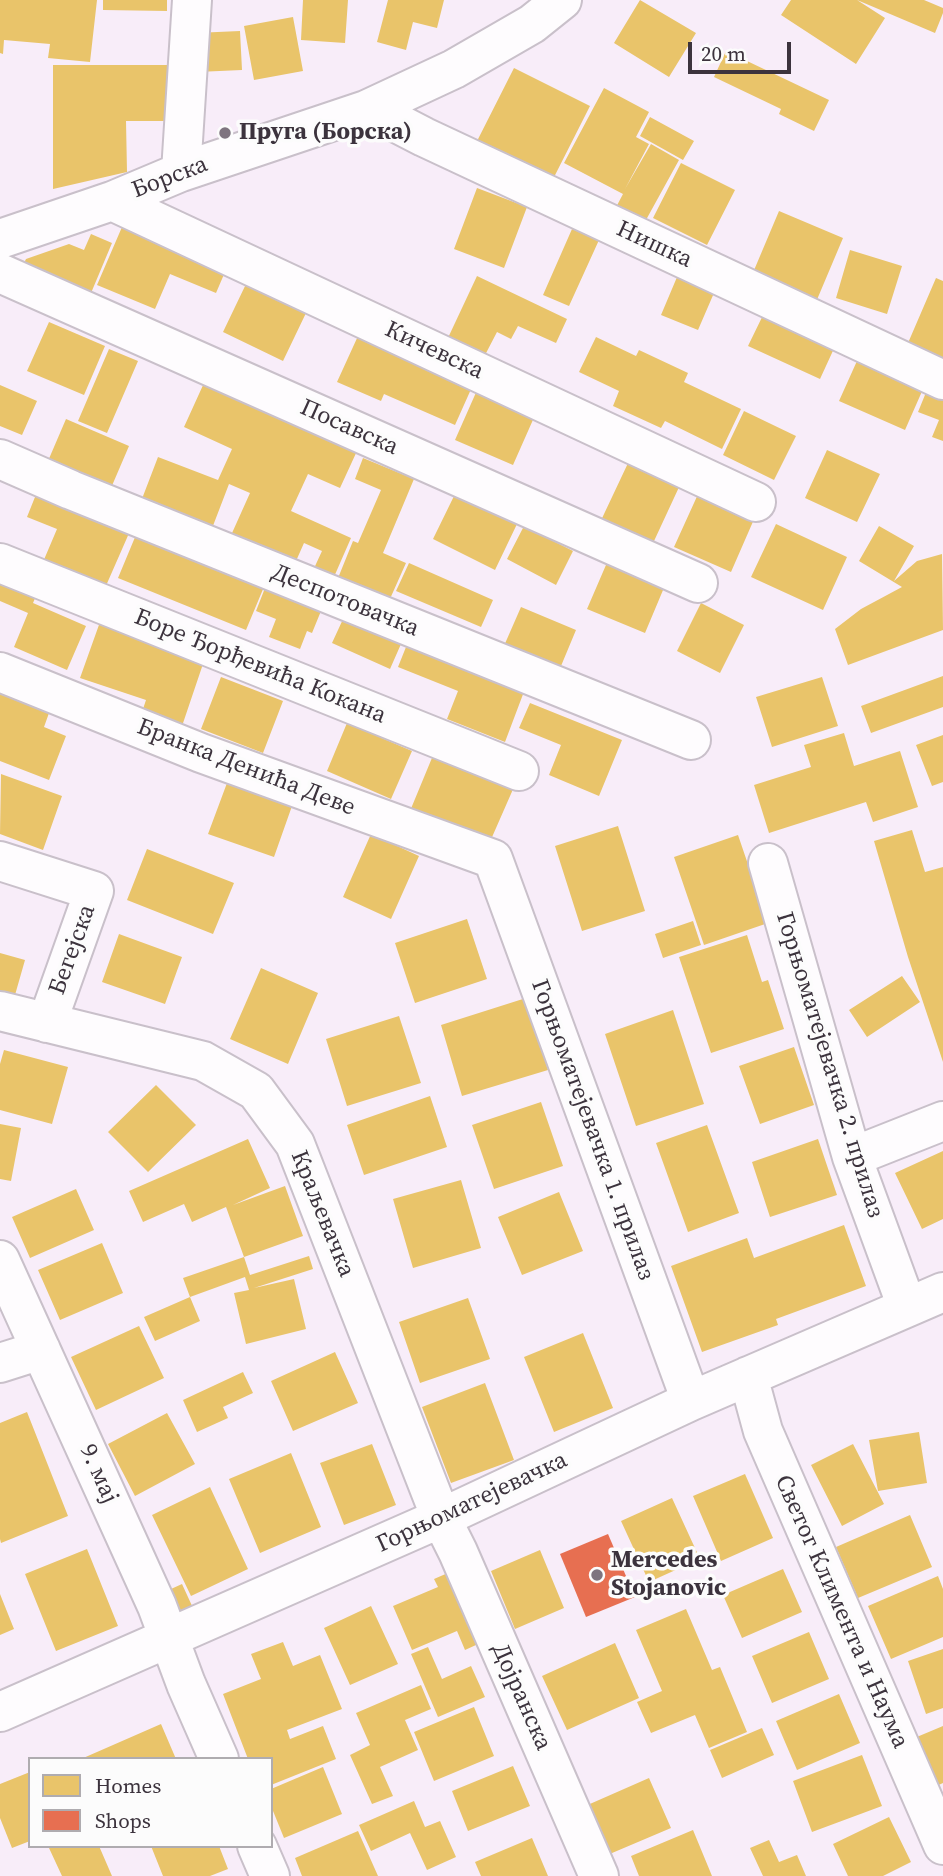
<!DOCTYPE html>
<meta charset="utf-8">
<style>
body{margin:0}
#map{position:relative;width:943px;height:1876px;overflow:hidden;background:#f8edf9;font-family:"Source Serif 4",serif}
canvas{display:block}
.legend{position:absolute;left:28px;top:1757px;width:245px;height:91px;box-sizing:border-box;background:#fcfcfc;border:2px solid #afacb0;margin:0;padding:9px 12px;list-style:none;font-size:21px;color:#3c333d}
.legend li{display:flex;align-items:center;gap:14px;height:35px}
.legend b{width:35px;border:2px solid #afacb0}
.scale{position:absolute;left:688px;top:42px;width:103px;height:32px;box-sizing:border-box;border:4px solid #3c333d;border-top:0;padding-left:9px;font-size:21px;line-height:24px;white-space:nowrap;color:#3c333d;-webkit-text-stroke:5px #fcfcfc;paint-order:stroke}
</style>
<div id="map">
<canvas width="943" height="1876"></canvas>
<ul class="legend">
<li><b style="height:19px;background:#e9c46a"></b>Homes</li>
<li><b style="height:19px;background:#e76f51"></b>Shops</li>
</ul>
<div class="scale">20 m</div>
</div>
<script>
const c = document.querySelector('canvas').getContext('2d');
c.lineJoin = 'round';
function fillPath(path, color) { c.fillStyle = color; c.fill(path, 'evenodd'); }
const poly = rows => new Path2D(rows.map(r => 'M' + r).join(''));
function stroke(path, color, width, dash) { c.strokeStyle = color; c.lineWidth = width; c.lineCap = dash ? 'butt' : 'round'; c.setLineDash(dash || []); c.stroke(path); }
function label(font, color, halo, rows, align = 'center') {
  c.font = font + ' "Source Serif 4",serif'; c.lineWidth = 7; c.setLineDash([]); c.textBaseline = 'middle'; c.strokeStyle = halo; c.fillStyle = color; for (const [text, x, y, turn = 0] of rows) {
    c.save(); c.translate(x, y); c.rotate((+turn || 0) * Math.PI / 180); c.textAlign = isNaN(turn) ? turn : align; if (halo) c.strokeText(text, 0, 0); c.fillText(text, 0, 0); c.restore();
  }
}
fillPath(poly([
 [0,0,97,0,90,62,48,58,50,44,4,40,3,54,0,53],
 [103,0,167,0,167,11,103,10],
 [303,0,348,0,345,43,301,40],
 [388,0,444,0,437,28,413,22,406,50,377,42],
 [640,0,696,33,669,77,614,43],
 [791,0,857,0,885,18,856,64,781,15],
 [857,0,924,0,943,8,943,13,935,33],
 [293,17,303,71,254,80,244,26],
 [240,31,242,70,197,72,195,33],
 [726,51,829,100,814,131,779,114,781,109,714,77],
 [53,65,172,65,172,121,126,121,127,172,53,189],
 [514,68,590,106,548,189,472,151],
 [604,88,649,112,636,137,649,144,625,189,651,144,679,160,641,229,613,213,623,194,564,163],
 [650,117,694,141,683,160,640,136],
 [681,163,735,190,707,245,653,218],
 [477,188,527,207,504,268,454,249],
 [779,211,843,238,816,302,752,275],
 [122,227,225,272,216,293,170,274,155,309,97,285],
 [572,229,599,240,569,306,543,295],
 [91,234,112,243,86,305,17,277,26,259,69,244,84,250],
 [850,250,902,266,887,314,836,298],
 [680,270,717,286,698,330,661,315],
 [477,276,567,319,556,343,518,326,511,339,497,332,484,357,447,340],
 [936,278,943,281,943,358,908,343],
 [246,284,306,313,283,361,223,332],
 [766,309,837,342,820,379,748,346],
 [49,322,105,346,84,395,27,371],
 [358,336,472,387,455,425,384,394,381,401,337,382],
 [596,337,636,356,639,350,688,373,684,382,741,409,722,449,665,421,661,428,613,406,619,391,579,372],
 [109,349,138,361,107,433,78,421],
 [861,352,927,380,905,430,839,401],
 [204,383,357,451,340,488,308,474,291,511,351,538,330,586,310,577,322,551,304,543,292,570,228,542,250,493,229,484,211,531,140,504,158,457,218,480,232,449,184,427],
 [0,385,37,401,22,435,0,426],
 [478,388,536,413,513,465,455,440],
 [927,390,943,397,943,441,932,437,939,420,918,412],
 [744,411,796,436,774,480,723,455],
 [66,419,129,446,111,488,48,461],
 [827,450,880,474,857,522,805,498],
 [363,458,414,479,383,553,406,563,385,610,334,588,353,541,358,543,381,490,355,479],
 [629,461,680,485,648,554,596,531],
 [37,492,130,531,105,588,43,562,57,529,27,517],
 [699,492,755,517,731,572,674,547],
 [455,494,517,524,495,570,433,539],
 [776,524,847,557,823,610,751,577],
 [524,526,573,551,556,585,507,559],
 [879,526,914,546,894,581,917,561,942,554,943,630,848,665,835,629,861,609,902,587,859,561],
 [138,530,266,582,246,630,118,578],
 [609,558,666,583,645,633,587,609],
 [409,563,493,600,481,627,396,591],
 [0,575,38,591,33,603,86,626,67,670,14,647,28,613,0,601],
 [265,588,321,611,312,633,307,631,300,649,269,637,276,619,256,611],
 [701,603,744,625,720,673,677,651],
 [521,607,576,630,556,678,500,655],
 [344,617,401,644,390,669,332,643],
 [100,622,205,658,180,732,140,718,146,700,80,678],
 [406,647,466,670,525,689,505,742,447,719,458,691,398,667],
 [943,676,943,707,871,733,861,706],
 [221,677,283,701,263,753,201,729],
 [822,677,838,726,772,747,756,697],
 [0,694,49,713,44,727,66,736,49,780,0,761],
 [530,703,622,740,599,796,549,775,561,745,519,728],
 [347,723,412,751,391,799,327,771],
 [844,733,854,766,900,751,918,807,873,822,866,802,769,833,754,785,811,767,804,745],
 [943,735,943,782,932,786,916,745],
 [434,753,514,787,489,844,410,811],
 [1,774,62,796,43,850,0,834],
 [227,783,292,806,274,857,208,834],
 [618,826,645,911,582,931,555,846],
 [912,830,925,872,943,867,943,1062,908,957,874,841],
 [371,834,419,856,391,919,343,897],
 [738,835,768,923,704,945,674,857],
 [147,849,234,883,213,934,127,900],
 [467,919,487,979,415,1003,395,943],
 [693,921,701,945,663,958,655,934],
 [119,934,182,957,165,1004,102,982],
 [747,935,762,982,768,980,784,1029,711,1053,679,957],
 [0,953,25,960,11,1009,0,1006],
 [261,968,318,993,288,1064,230,1039],
 [902,976,920,1002,867,1037,849,1010],
 [526,998,548,1070,462,1096,441,1025],
 [673,1010,704,1104,636,1126,605,1034],
 [399,1016,421,1083,347,1106,326,1039],
 [794,1047,814,1105,760,1124,739,1066],
 [4,1050,68,1067,52,1124,0,1110,0,1064],
 [156,1085,196,1125,148,1172,108,1132],
 [430,1096,447,1147,364,1175,347,1125],
 [541,1102,563,1166,494,1189,472,1125],
 [0,1124,21,1128,11,1181,0,1179],
 [707,1125,739,1213,688,1232,656,1143],
 [248,1139,270,1188,233,1205,285,1186,303,1236,244,1257,226,1207,192,1222,184,1204,143,1222,129,1191],
 [818,1139,837,1195,770,1217,752,1162],
 [943,1151,943,1219,922,1229,895,1173],
 [461,1180,481,1248,413,1268,393,1199],
 [76,1189,94,1230,30,1258,12,1217],
 [559,1192,583,1251,522,1275,498,1217],
 [844,1225,866,1286,776,1319,778,1325,702,1352,671,1266,747,1238,754,1258],
 [102,1243,123,1293,60,1320,38,1270],
 [309,1256,313,1269,254,1288,294,1279,306,1329,246,1344,234,1293,249,1290,245,1277,190,1297,183,1278,244,1257,250,1275],
 [190,1297,200,1321,155,1341,144,1317],
 [468,1298,490,1359,420,1383,399,1322],
 [139,1326,164,1378,96,1410,71,1357],
 [583,1333,613,1408,554,1432,524,1357],
 [335,1352,358,1403,293,1431,271,1381],
 [243,1372,253,1393,223,1407,228,1418,197,1432,183,1400],
 [485,1383,514,1460,451,1483,422,1407],
 [27,1412,68,1516,1,1543,0,1539,0,1423],
 [167,1413,195,1464,135,1496,108,1444],
 [919,1432,927,1483,878,1491,869,1440],
 [372,1444,396,1505,344,1525,320,1463],
 [853,1444,884,1504,842,1526,811,1465],
 [291,1453,321,1527,260,1553,229,1479],
 [745,1474,773,1538,721,1561,693,1496],
 [210,1487,248,1569,191,1596,152,1515],
 [672,1498,700,1559,649,1582,621,1521],
 [910,1515,932,1567,858,1598,836,1547],
 [87,1549,118,1626,56,1651,25,1574],
 [540,1550,564,1608,515,1629,491,1571],
 [457,1569,487,1640,465,1650,457,1631,412,1650,393,1606,438,1587,434,1579],
 [783,1569,802,1612,742,1638,723,1595],
 [938,1576,943,1589,943,1637,891,1659,868,1606],
 [182,1584,193,1608,171,1617,160,1594],
 [0,1594,14,1629,0,1635],
 [371,1606,398,1664,350,1685,324,1628],
 [686,1609,712,1670,720,1667,747,1732,709,1748,695,1715,651,1733,637,1702,662,1691,636,1630],
 [809,1632,829,1679,772,1703,752,1656],
 [283,1642,293,1666,320,1655,342,1709,287,1730,290,1739,323,1726,336,1759,271,1785,271,1759,248,1759,223,1694,261,1679,251,1654],
 [615,1643,639,1698,567,1730,542,1676],
 [428,1647,442,1679,471,1666,485,1697,438,1717,411,1654],
 [943,1649,943,1708,926,1714,908,1661],
 [421,1685,431,1709,405,1720,418,1750,380,1767,393,1796,372,1804,350,1755,370,1745,356,1713],
 [839,1694,860,1743,797,1770,776,1721],
 [474,1707,494,1756,434,1781,414,1732],
 [161,1724,176,1759,81,1759],
 [943,1726,943,1783,932,1788,912,1739],
 [762,1728,774,1755,722,1778,710,1750],
 [862,1755,882,1806,812,1832,793,1781],
 [513,1766,530,1806,468,1831,452,1791],
 [323,1767,342,1814,284,1838,271,1806,271,1789],
 [30,1772,30,1841,12,1848,0,1818,0,1784],
 [649,1778,671,1828,605,1856,583,1807],
 [414,1801,425,1827,440,1821,456,1857,427,1870,410,1833,371,1851,359,1825],
 [889,1817,911,1862,883,1876,848,1876,833,1844],
 [693,1830,712,1876,639,1876,631,1856],
 [358,1831,378,1876,302,1876,295,1858],
 [532,1838,548,1876,481,1876,475,1862],
 [769,1840,779,1862,797,1855,806,1876,763,1876,750,1848],
 [54,1846,99,1846,112,1876,62,1876,49,1848],
 [151,1846,219,1846,228,1869,210,1876,163,1876]
]), '#e9c46a');
fillPath(poly([
 [608,1534,635,1597,586,1617,560,1554]
]), '#e76f51');
const minor = poly([
 [366,110,395,122,424,137,943,380],
 [181,172,192,0],
 [112,201,756,502],
 [0,239,112,201,181,172,366,110,454,69,532,24,562,0],
 [0,273,698,583],
 [0,459,71,490,691,740],
 [0,563,519,771],
 [0,672,201,753,493,859,691,1401],
 [0,861,94,891,47,1023],
 [768,863,852,1157,907,1307],
 [0,1011,203,1061,256,1091,295,1144,441,1518,458,1552,599,1876],
 [852,1157,943,1121],
 [0,1260,157,1606,186,1684,219,1759],
 [0,1363,41,1350],
 [748,1376,763,1431,943,1845],
 [0,1712,441,1518,691,1401,943,1292],
 [257,1846,270,1876]
]);
stroke(minor, '#c9c0ca', 42);
stroke(minor, '#fefcfe', 38);
for (const [x, y, r, color] of [
 [225,133,7,"#7e747f"],
 [597,1575,7,"#7e747f"]
]) { const dot = new Path2D(); dot.arc(x, y, r, 0, 2 * Math.PI); c.fillStyle = color; c.fill(dot); stroke(dot, '#fcfcfc', 2.5); }
label('bold 24px', '#3c333d', '#fcfcfc', [
 ["Пруга (Борска)",239,133],
 ["Mercedes",611,1561],
 ["Stojanovic",611,1589]
], 'left');
label('24px', '#3c333d', '#fcfcfc', [
 ["Борска",170,178,-21],
 ["Нишка",654,245,25],
 ["Кичевска",434,351,25],
 ["Посавска",349,428,24],
 ["Деспотовачка",345,601,22],
 ["Боре Ђорђевића Кокана",260,667,22],
 ["Бранка Денића Деве",246,768,21],
 ["Бегејска",73,950,-70],
 ["Горњоматејевачка 2. прилаз",829,1065,73],
 ["Горњоматејевачка 1. прилаз",592,1130,70],
 ["Краљевачка",322,1214,68],
 ["9. мај",98,1474,66],
 ["Горњоматејевачка",472,1503,-25],
 ["Светог Климента и Наума",841,1612,66],
 ["Дојранска",521,1697,66]
]);
</script>
